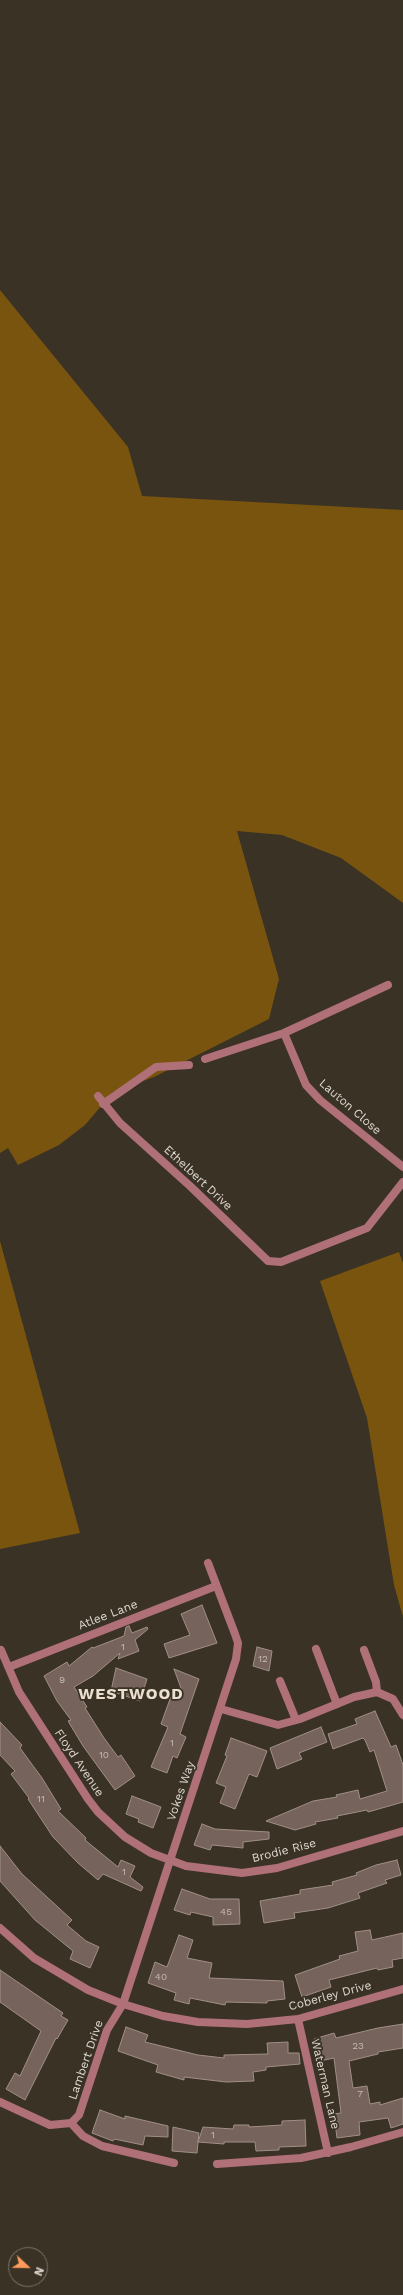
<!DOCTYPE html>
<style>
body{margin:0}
#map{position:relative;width:403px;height:2295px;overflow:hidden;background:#3a3225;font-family:"Work Sans",sans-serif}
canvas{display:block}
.north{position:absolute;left:8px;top:2247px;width:40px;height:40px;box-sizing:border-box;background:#3a3225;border:1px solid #7c7469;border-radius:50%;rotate:112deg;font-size:11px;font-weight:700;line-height:16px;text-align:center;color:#ded8d0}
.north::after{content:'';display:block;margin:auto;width:14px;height:18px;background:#ff9b5a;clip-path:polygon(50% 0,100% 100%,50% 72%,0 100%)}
</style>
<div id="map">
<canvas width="403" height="2295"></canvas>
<div class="north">N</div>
</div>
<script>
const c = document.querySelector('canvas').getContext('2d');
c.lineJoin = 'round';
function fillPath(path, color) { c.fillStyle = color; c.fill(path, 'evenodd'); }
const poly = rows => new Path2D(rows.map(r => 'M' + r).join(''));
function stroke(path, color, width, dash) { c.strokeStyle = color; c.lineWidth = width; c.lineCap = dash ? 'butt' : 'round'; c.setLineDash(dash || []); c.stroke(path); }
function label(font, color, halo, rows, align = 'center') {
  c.font = font + ' "Work Sans",sans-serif'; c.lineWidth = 3.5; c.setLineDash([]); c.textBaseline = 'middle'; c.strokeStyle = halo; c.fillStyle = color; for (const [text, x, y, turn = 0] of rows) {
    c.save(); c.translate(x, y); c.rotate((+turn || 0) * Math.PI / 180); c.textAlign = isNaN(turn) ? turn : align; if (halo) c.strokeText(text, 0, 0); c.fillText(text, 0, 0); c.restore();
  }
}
fillPath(poly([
 [0,290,128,447,142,496,403,510,403,903,341,858,282,835,237,831,279,979,269,1019,154,1077,113,1092,85,1125,59,1145,18,1165,8,1148,0,1153],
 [0,1241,80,1533,0,1549],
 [399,1252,403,1263,403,1617,394,1585,367,1418,320,1281]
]), '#79540f');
const building = poly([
 [202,1605,217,1643,169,1658,164,1644,190,1635,181,1614,202,1605],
 [129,1626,132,1633,147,1627,148,1629,135,1640,139,1651,118,1659,120,1653,93,1676,74,1687,87,1707,85,1708,104,1738,118,1757,121,1755,135,1776,115,1790,83,1746,68,1721,71,1720,57,1701,44,1676,67,1662,69,1666,92,1647,93,1648,124,1636,126,1627,129,1626],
 [257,1647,272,1651,269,1671,253,1666,257,1647],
 [116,1668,147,1679,140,1701,111,1691,116,1668],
 [174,1669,199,1679,180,1734,186,1737,177,1758,173,1756,167,1773,151,1767,168,1727,161,1724,174,1688,182,1691,174,1669],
 [375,1711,391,1747,396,1745,403,1765,403,1802,368,1812,367,1810,337,1816,338,1818,315,1822,316,1824,295,1830,266,1821,313,1801,337,1797,336,1795,358,1790,360,1799,387,1791,374,1750,370,1752,365,1740,363,1738,333,1749,328,1734,357,1724,355,1719,375,1711],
 [0,1722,22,1745,20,1748,42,1778,61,1809,58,1811,86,1838,85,1840,118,1867,121,1860,135,1866,130,1877,143,1887,141,1891,103,1874,98,1880,78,1863,53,1837,28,1799,29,1798,11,1774,15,1771,0,1755,0,1722],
 [321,1727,327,1742,299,1753,302,1759,277,1769,270,1748,321,1727],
 [231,1738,267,1751,257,1777,249,1774,235,1809,220,1803,226,1787,216,1783,227,1756,225,1755,231,1738],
 [132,1796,161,1807,153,1828,138,1822,139,1819,126,1814,132,1796],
 [202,1824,215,1829,269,1832,269,1839,243,1842,243,1848,212,1845,210,1850,194,1845,202,1824],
 [0,1846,22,1874,72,1920,67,1925,86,1941,99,1947,90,1968,70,1959,73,1951,35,1920,0,1881,0,1846],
 [397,1860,401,1875,385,1880,387,1883,358,1893,360,1898,328,1908,294,1913,295,1918,264,1923,260,1901,300,1894,300,1890,333,1885,332,1882,357,1875,356,1873,376,1865,397,1860],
 [182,1889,210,1899,239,1899,240,1924,213,1925,213,1917,191,1912,190,1915,174,1910,182,1889],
 [370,1930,372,1940,403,1933,403,1958,392,1960,393,1967,378,1970,377,1968,329,1980,331,1987,302,1997,295,1975,340,1959,339,1956,358,1951,355,1932,370,1930],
 [179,1935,193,1940,187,1958,212,1963,209,1978,283,1981,285,1999,267,2001,267,2003,226,2002,225,2005,190,1998,189,2004,174,2000,176,1993,148,1983,155,1962,167,1967,179,1935],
 [0,1970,63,2013,61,2016,68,2020,57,2039,56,2038,25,2100,6,2089,15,2073,20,2076,41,2031,0,2002,0,1970],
 [403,2024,403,2048,378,2052,378,2054,349,2061,353,2088,367,2086,370,2104,380,2102,380,2105,403,2098,403,2124,391,2128,388,2118,359,2122,360,2135,337,2138,334,2114,341,2113,334,2058,320,2061,314,2039,334,2033,336,2038,378,2028,403,2024],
 [126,2027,148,2035,145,2042,198,2055,224,2058,224,2055,268,2054,267,2043,288,2042,288,2053,299,2053,300,2064,266,2067,266,2070,253,2072,254,2081,226,2082,184,2077,184,2080,156,2072,158,2065,118,2051,126,2027],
 [100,2110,125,2119,125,2116,168,2126,168,2137,145,2136,143,2145,114,2139,113,2141,92,2133,100,2110],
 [305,2120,306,2146,279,2147,279,2150,256,2151,255,2142,224,2142,224,2144,198,2142,197,2153,172,2151,173,2127,199,2133,198,2142,203,2127,233,2129,234,2125,249,2125,249,2127,282,2125,282,2121,305,2120]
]);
fillPath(building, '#75635c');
stroke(building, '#a18f87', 1);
stroke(poly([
 [316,1649,337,1704],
 [364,1650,376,1682,377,1692],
 [280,1681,296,1720]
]), '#af7078', 8);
stroke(poly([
 [284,1033,306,1085,320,1100,403,1167],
 [205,1059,284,1033,388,985],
 [98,1096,120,1123,190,1186,268,1261,281,1262,367,1228,403,1182],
 [103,1104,156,1067,189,1065],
 [1,1650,19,1692,88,1799,98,1812,125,1837,151,1853,186,1866,242,1873,277,1868,403,1831],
 [9,1667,216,1586],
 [221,1709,278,1725,300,1719,354,1697,377,1692,393,1699,403,1715],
 [0,1928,34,1958,88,1990,123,2004,163,2016,198,2022,247,2024,298,2019,403,1989],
 [298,2019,328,2153],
 [0,2102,50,2125,71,2123,79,2115,107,2030,123,2004,236,1659,238,1643,235,1634,208,1563],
 [71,2123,83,2136,102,2146,174,2163],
 [217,2164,301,2158,351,2147,403,2132]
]), '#af7078', 8);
label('10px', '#c4bbb3', null, [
 ["1",123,1647],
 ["12",263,1659],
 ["9",62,1680],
 ["1",172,1743],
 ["10",104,1755],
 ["11",41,1799],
 ["1",124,1872],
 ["45",226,1912],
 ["40",161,1977],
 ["23",358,2046],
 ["7",360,2094],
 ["1",213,2135]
]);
label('12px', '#ded8d0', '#3a3225', [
 ["Lauton Close",350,1107,41],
 ["Ethelbert Drive",198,1178,43],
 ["Atlee Lane",108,1615,-21],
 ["Floyd Avenue",79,1763,56],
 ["Vokes Way",181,1791,-71],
 ["Brodie Rise",284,1851,-14],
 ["Coberley Drive",330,1996,-15],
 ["Lambert Drive",86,2060,-71],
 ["Waterman Lane",325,2084,77]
]);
c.letterSpacing = '1px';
label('bold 16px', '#ebdfcf', '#3a3225', [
 ["WESTWOOD",131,1694]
]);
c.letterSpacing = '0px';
</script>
